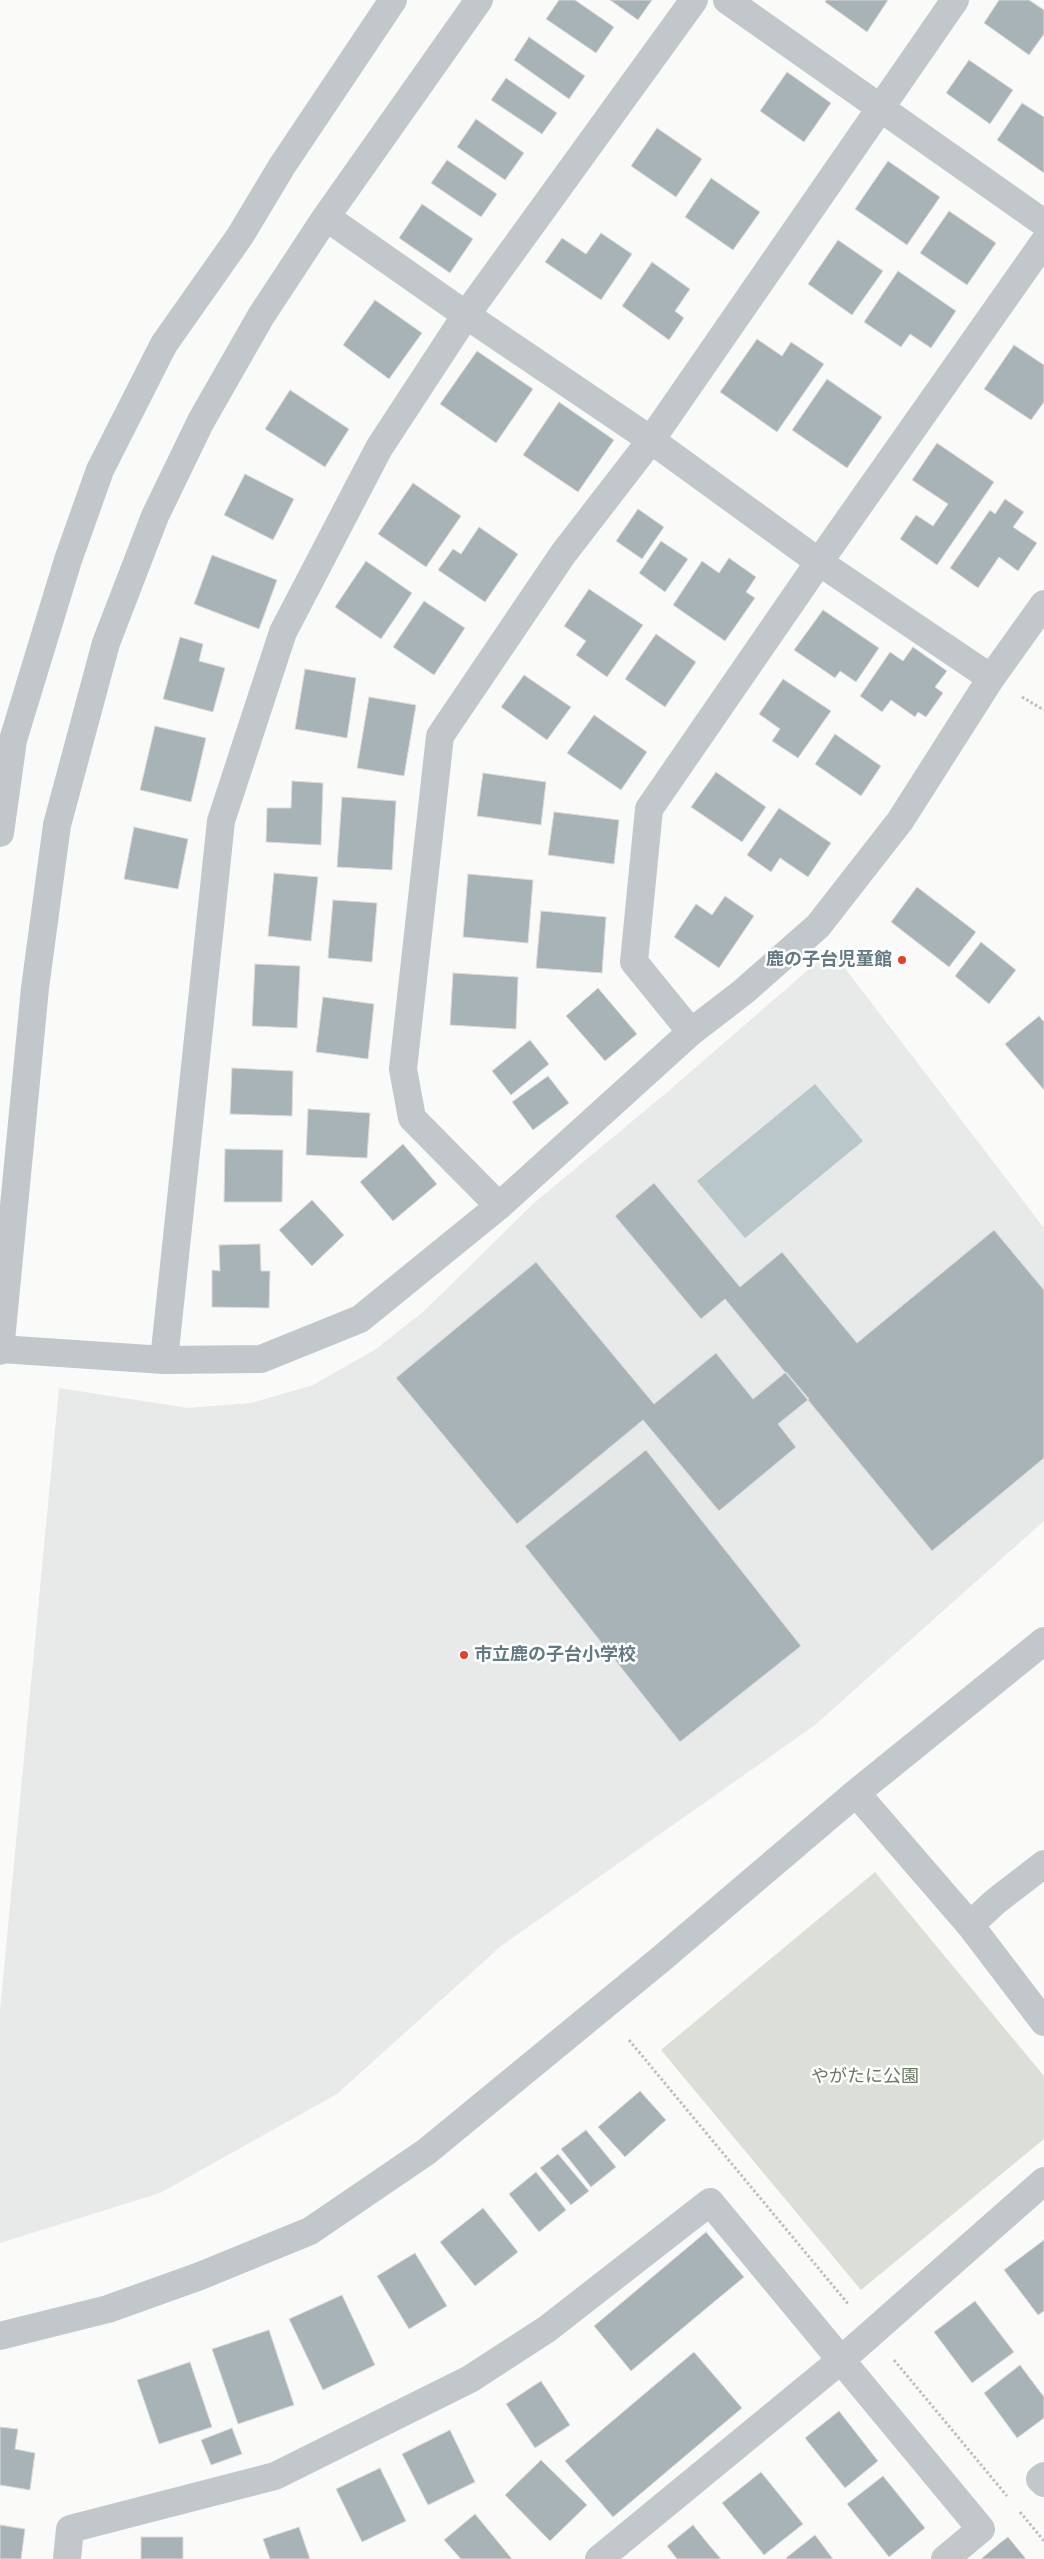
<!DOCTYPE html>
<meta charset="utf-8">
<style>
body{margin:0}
canvas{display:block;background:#fafaf8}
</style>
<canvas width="1044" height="2559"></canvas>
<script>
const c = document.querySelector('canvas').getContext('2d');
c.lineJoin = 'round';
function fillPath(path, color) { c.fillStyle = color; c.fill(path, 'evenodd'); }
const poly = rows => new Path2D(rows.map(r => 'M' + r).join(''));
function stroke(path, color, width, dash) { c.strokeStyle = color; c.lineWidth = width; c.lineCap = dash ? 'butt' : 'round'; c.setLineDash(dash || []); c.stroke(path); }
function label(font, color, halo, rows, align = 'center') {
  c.font = font + ' "Varela Round","Noto Sans JP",sans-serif'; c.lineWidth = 5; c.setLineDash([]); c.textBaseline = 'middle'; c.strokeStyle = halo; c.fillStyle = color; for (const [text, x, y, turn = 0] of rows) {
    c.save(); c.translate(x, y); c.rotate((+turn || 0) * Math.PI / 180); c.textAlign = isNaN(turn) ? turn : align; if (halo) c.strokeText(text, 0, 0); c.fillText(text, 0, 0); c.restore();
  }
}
fillPath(poly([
 [831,950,1044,1228,1044,1521,815,1725,501,1946,337,2094,160,2193,0,2243,0,2011,59,1388,188,1408,251,1403,313,1385,376,1349,424,1311,534,1203,672,1088]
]), '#e8eae9');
fillPath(poly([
 [875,1872,1044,2076,1044,2139,861,2290,661,2050]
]), '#dbdfd7');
fillPath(poly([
 [815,1084,863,1141,745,1238,697,1181]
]), '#b9c7ca');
const building = poly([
 [559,0,575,0,614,27,596,53,546,19,559,0],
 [610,0,652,0,638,20,610,0],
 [826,0,888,0,867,32,825,2,826,0],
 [999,0,1029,0,1044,10,1044,34,1029,55,984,23,999,0],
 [529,37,585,76,569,99,514,60,529,37],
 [969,60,1013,90,990,124,946,93,969,60],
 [787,72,831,103,804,142,760,111,787,72],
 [506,78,557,113,542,134,491,100,506,78],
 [1022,103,1044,117,1044,173,997,140,1022,103],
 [476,119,524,153,505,180,457,147,476,119],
 [657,128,702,159,676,197,631,166,657,128],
 [447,160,497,194,481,217,431,183,447,160],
 [888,161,940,197,907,245,855,209,888,161],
 [711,178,760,212,733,250,685,217,711,178],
 [422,204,473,239,450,273,399,238,422,204],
 [949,211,996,243,967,285,920,253,949,211],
 [601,233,632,254,601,300,545,262,562,238,586,254,601,233],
 [838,240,883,271,852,315,808,284,838,240],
 [652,262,690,289,675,311,684,318,669,340,622,306,652,262],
 [898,271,956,311,931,348,910,334,901,347,864,322,898,271],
 [375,300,422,333,389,379,343,345,375,300],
 [757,339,782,356,791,342,824,364,777,432,720,392,757,339],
 [1014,345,1044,365,1044,402,1031,420,984,389,1014,345],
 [477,351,533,389,496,443,440,404,477,351],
 [827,379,882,417,847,468,792,430,827,379],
 [290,390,349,429,325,467,265,429,290,390],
 [559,402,614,440,578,492,523,455,559,402],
 [937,443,994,482,937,565,900,539,916,515,933,526,948,504,912,480,937,443],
 [245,474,294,499,273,540,224,515,245,474],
 [413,483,461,516,426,567,378,534,413,483],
 [1005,499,1024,512,1013,527,1037,543,1018,571,999,557,978,588,950,568,990,510,995,514,1005,499],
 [638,509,664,527,642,559,616,541,638,509],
 [479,527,518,554,485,602,438,570,453,549,461,554,479,527],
 [661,541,688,559,665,592,639,573,661,541],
 [212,555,277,580,259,629,194,604,212,555],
 [729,558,756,577,746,592,755,598,725,641,673,605,702,561,719,573,729,558],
 [366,561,412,593,381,639,335,607,366,561],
 [589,589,643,625,607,677,576,655,586,641,564,626,589,589],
 [424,601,465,628,434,675,393,647,424,601],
 [823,610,879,648,856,682,840,671,835,678,794,650,823,610],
 [656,634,696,662,665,707,625,679,656,634],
 [180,637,203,644,199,661,225,668,213,712,163,699,180,637],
 [913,647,947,671,935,687,943,693,926,717,918,712,915,717,891,700,882,712,860,696,890,652,903,661,913,647],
 [305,669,356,678,347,738,295,729,305,669],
 [524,675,571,707,547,740,501,707,524,675],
 [783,679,831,711,798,758,772,741,780,729,759,714,783,679],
 [369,697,416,705,404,776,357,768,369,697],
 [594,715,647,752,621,790,567,753,594,715],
 [155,726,206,738,191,802,140,790,155,726],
 [835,734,881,766,861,796,815,764,835,734],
 [716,772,766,807,742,842,691,807,716,772],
 [483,773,546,782,541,825,477,816,483,773],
 [292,781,323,783,321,845,266,842,267,808,291,808,292,781],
 [342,797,396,801,392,870,337,867,342,797],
 [779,808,831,843,808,877,780,858,771,872,747,855,779,808],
 [554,812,619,820,614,864,548,855,554,812],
 [134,827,188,839,178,889,124,879,134,827],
 [274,873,318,877,311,941,268,936,274,873],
 [468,874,533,880,528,943,463,937,468,874],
 [917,887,976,932,949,967,891,922,917,887],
 [725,896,754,916,719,968,674,937,696,904,712,915,725,896],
 [333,900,377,903,372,962,328,958,333,900],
 [541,911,606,917,602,973,536,968,541,911],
 [981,942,1016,970,989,1004,955,976,981,942],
 [255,964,300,966,297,1028,252,1026,255,964],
 [453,973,518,977,516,1029,450,1025,453,973],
 [598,988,637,1034,605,1061,566,1016,598,988],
 [323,997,374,1004,368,1059,316,1052,323,997],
 [1039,1016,1044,1022,1044,1090,1005,1044,1039,1016],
 [530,1040,549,1064,511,1095,492,1071,530,1040],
 [232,1068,293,1071,292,1116,230,1114,232,1068],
 [548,1076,569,1103,533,1130,512,1102,548,1076],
 [308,1109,370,1113,367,1158,306,1155,308,1109],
 [403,1144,437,1184,393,1221,360,1182,403,1144],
 [225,1149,283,1150,282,1202,224,1202,225,1149],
 [654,1183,740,1287,782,1252,857,1343,994,1230,1044,1290,1044,1458,932,1551,725,1299,701,1319,615,1216,654,1183],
 [312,1200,344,1235,312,1266,279,1230,312,1200],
 [260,1244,261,1271,270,1271,269,1308,212,1307,212,1270,220,1271,219,1245,260,1244],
 [536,1262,654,1404,716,1353,753,1399,786,1372,809,1399,778,1424,796,1447,719,1511,643,1420,517,1524,396,1378,536,1262],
 [646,1450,801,1646,680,1742,525,1546,646,1450],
 [640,2091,666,2120,625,2157,598,2127,640,2091],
 [586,2130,616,2167,591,2187,561,2149,586,2130],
 [558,2154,589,2191,571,2205,540,2168,558,2154],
 [536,2172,566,2210,539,2232,509,2194,536,2172],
 [483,2208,518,2252,475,2286,440,2242,483,2208],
 [706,2232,744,2277,631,2371,594,2326,706,2232],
 [1044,2240,1044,2311,1038,2315,1004,2270,1044,2240],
 [415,2253,447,2306,409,2329,377,2276,415,2253],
 [342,2295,375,2365,323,2390,289,2319,342,2295],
 [975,2301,1014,2352,972,2383,934,2332,975,2301],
 [269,2330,294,2405,238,2424,212,2349,269,2330],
 [694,2352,742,2408,613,2517,565,2461,694,2352],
 [190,2362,212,2427,159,2444,137,2380,190,2362],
 [1020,2365,1044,2397,1044,2418,1017,2438,984,2393,1020,2365],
 [541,2381,570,2425,535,2448,506,2404,541,2381],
 [839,2411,878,2461,845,2488,805,2438,839,2411],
 [0,2427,18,2429,15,2449,35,2453,30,2490,0,2485,0,2427],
 [232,2428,242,2454,211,2465,201,2440,232,2428],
 [450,2430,475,2482,428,2505,402,2454,450,2430],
 [541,2460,587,2505,550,2541,505,2495,541,2460],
 [380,2468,406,2521,362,2542,336,2489,380,2468],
 [761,2472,803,2524,764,2555,722,2503,761,2472],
 [883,2476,925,2528,889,2557,847,2504,883,2476],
 [475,2514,512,2559,461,2559,444,2540,475,2514],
 [0,2525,25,2529,21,2559,0,2559,0,2525],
 [693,2525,709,2545,721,2559,677,2559,667,2546,693,2525],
 [299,2527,310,2559,270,2559,263,2539,299,2527],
 [815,2535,833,2559,787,2559,786,2558,815,2535],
 [141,2537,183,2537,183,2559,141,2559,141,2537],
 [1008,2537,1026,2559,981,2559,1000,2543,1008,2537]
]);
fillPath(building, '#a7b3b7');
stroke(building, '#dcdbda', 1);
stroke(poly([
 [1022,697,1044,710],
 [629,2040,849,2305],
 [894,2360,1007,2496],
 [1020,2512,1044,2541]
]), '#bbc0c2', 3, [2.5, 2.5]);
stroke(poly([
 [727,0,1044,223],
 [326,217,466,315,651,440,819,562,991,678],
 [0,833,13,740,68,560,100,470,164,344,240,236,282,166,393,0],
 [691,1032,634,962,649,809,819,562,1044,242],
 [499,1206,412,1118,403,1069,440,736,563,554,651,440,955,0],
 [0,1349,164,1360,261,1359,360,1319,499,1206,691,1032,743,992,818,926,900,821,991,678,1044,604],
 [0,1351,35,988,57,825,106,643,155,516,201,421,261,316,326,217,479,0],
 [164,1360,221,821,283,632,379,448,466,315,694,0],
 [856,1793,970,1925,1044,2022],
 [970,1925,996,1901,1044,1864],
 [0,2336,108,2309,200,2276,310,2231,426,2152,661,1959,856,1793,1044,1641],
 [1044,2476,1040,2479,1044,2483],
 [67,2559,70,2529,275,2476,470,2379,547,2329,710,2202,981,2529,945,2559],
 [599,2559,841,2360,1044,2181]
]), '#c1c7ca', 28);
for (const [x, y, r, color] of [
 [902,960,5,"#e6402b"],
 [464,1655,5,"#e6402b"]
]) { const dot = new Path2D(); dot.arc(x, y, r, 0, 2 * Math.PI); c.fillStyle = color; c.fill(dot); stroke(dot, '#fff', 2); }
label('bold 18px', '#647a83', '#fff', [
 ["鹿の子台児童館",892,960],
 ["市立鹿の子台小学校",474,1655,"left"]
], 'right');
label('18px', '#6a7a63', '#fff', [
 ["やがたに公園",865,2077]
]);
</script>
